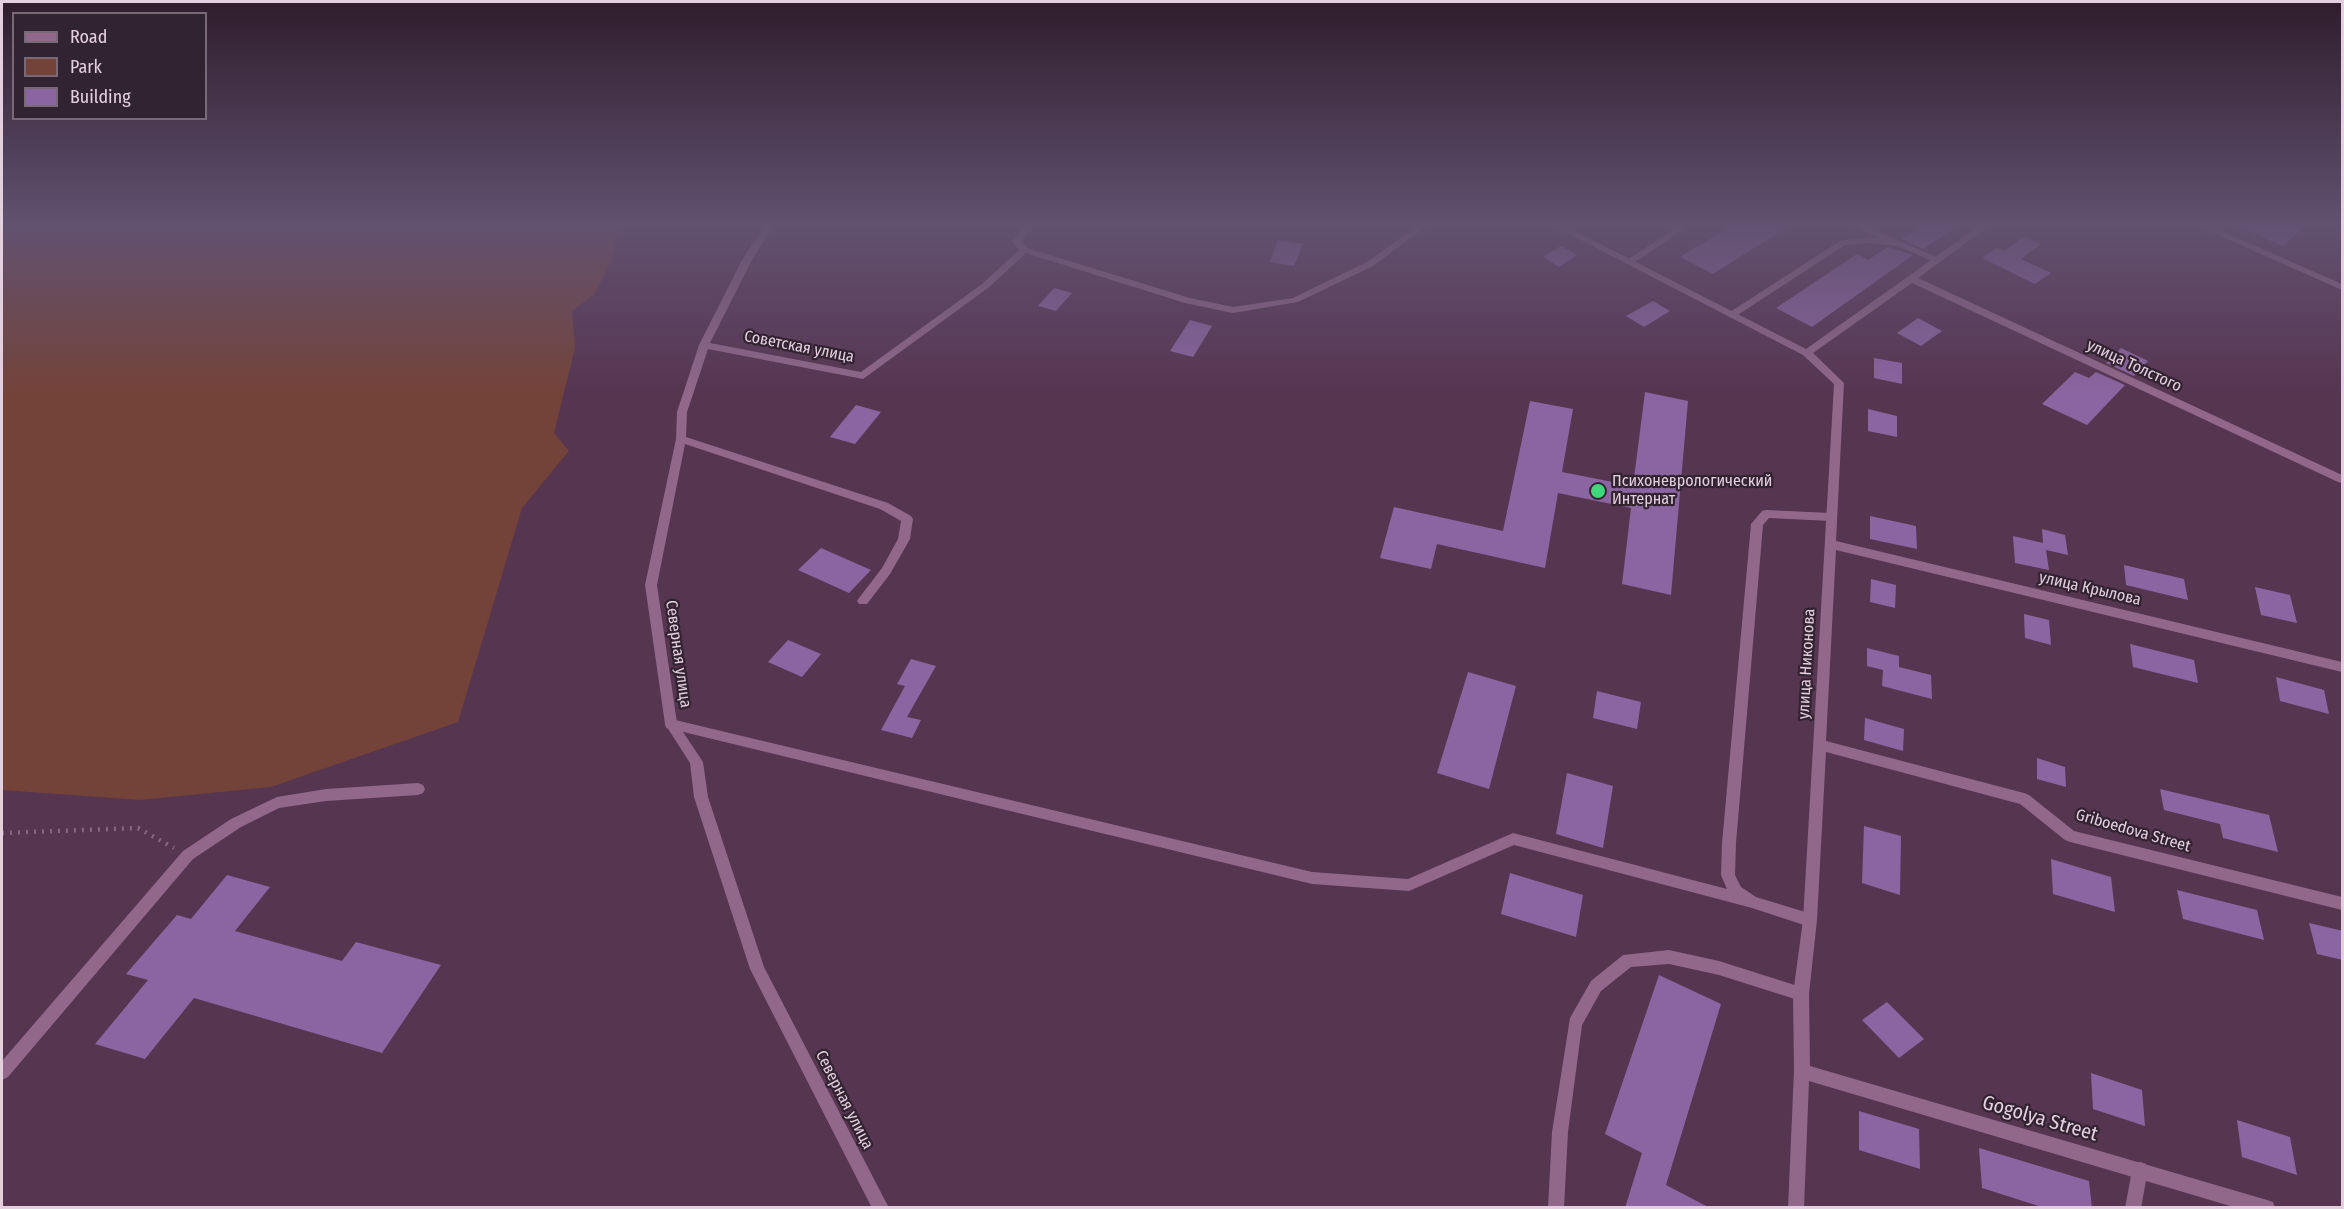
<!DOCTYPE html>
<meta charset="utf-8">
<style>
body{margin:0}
#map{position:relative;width:2344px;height:1209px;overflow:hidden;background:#563551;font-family:"Fira Sans Condensed",sans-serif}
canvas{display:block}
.frame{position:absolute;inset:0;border:3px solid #e4cfdf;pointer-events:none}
.legend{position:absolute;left:12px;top:12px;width:195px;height:108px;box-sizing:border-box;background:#322330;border:2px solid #796876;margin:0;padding:8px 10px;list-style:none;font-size:18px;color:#e4cfdf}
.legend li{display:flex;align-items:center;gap:12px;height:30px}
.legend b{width:30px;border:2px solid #796876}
</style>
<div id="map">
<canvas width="2344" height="1209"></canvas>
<div class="frame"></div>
<ul class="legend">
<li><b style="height:8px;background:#91688a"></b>Road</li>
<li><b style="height:16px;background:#734339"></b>Park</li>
<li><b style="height:16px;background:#8b65a1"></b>Building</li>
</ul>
</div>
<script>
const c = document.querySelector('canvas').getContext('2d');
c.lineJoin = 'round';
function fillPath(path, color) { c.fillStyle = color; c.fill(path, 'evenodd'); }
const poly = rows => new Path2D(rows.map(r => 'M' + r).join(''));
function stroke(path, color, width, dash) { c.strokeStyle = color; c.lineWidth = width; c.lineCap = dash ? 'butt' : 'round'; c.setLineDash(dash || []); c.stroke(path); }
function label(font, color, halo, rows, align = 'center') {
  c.font = font + ' "Fira Sans Condensed",sans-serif'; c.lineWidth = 4.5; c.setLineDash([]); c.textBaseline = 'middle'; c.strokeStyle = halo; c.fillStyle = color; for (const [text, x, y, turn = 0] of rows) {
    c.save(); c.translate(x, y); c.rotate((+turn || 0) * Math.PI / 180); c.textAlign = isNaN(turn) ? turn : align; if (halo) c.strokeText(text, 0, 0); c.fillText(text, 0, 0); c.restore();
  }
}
fillPath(poly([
 [2,226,618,226,612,260,594,295,572,311,575,348,554,433,569,451,522,508,458,722,271,787,140,800,2,790]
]), '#734339');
fillPath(poly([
 [1731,226,1789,226,1713,274,1680,257],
 [1923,226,1958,226,1923,249,1901,239],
 [2237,226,2306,226,2282,246],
 [2024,236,2041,244,2021,259,2051,273,2035,284,1982,258,1997,248,2005,251],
 [1278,240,1303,244,1294,266,1270,262],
 [1561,246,1577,255,1559,267,1543,257],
 [1888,247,1913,255,1812,327,1776,308,1857,254,1868,260],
 [1054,288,1072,293,1056,311,1038,306],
 [1653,301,1670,311,1644,327,1626,316],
 [1918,318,1942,331,1921,346,1897,333],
 [1190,320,1212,326,1193,357,1170,351],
 [2121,348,2148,361,2134,376,2106,363],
 [1874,358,1902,363,1902,384,1874,378],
 [2075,372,2089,378,2096,372,2125,385,2087,425,2042,404],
 [1645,392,1688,401,1671,595,1622,584,1631,508,1558,493,1545,568,1437,544,1431,569,1380,558,1394,507,1503,531,1530,401,1573,409,1562,472,1633,486],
 [856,405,881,412,855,444,830,437],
 [1868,409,1897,416,1897,437,1868,431],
 [1870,516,1916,526,1917,549,1870,539],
 [2042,529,2065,535,2068,555,2046,550,2049,570,2015,563,2013,536,2043,543],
 [821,548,871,570,849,593,798,570],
 [2124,565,2184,579,2188,600,2126,585],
 [1871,579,1896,585,1895,608,1870,602],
 [2255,587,2290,595,2297,623,2261,615],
 [2024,614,2049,620,2051,645,2025,638],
 [788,640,821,654,802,677,768,662],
 [2130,644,2194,660,2198,683,2133,667],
 [1867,648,1899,656,1899,667,1931,675,1932,699,1882,686,1883,670,1867,666],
 [911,659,936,666,907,717,921,720,912,738,881,730,905,686,897,684],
 [1468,672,1516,686,1489,789,1437,773],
 [2276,677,2324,690,2329,714,2280,701],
 [1597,691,1641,702,1637,729,1593,718],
 [1865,718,1904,729,1903,751,1864,740],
 [2037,758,2065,767,2066,787,2037,779],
 [1567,773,1613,786,1603,848,1556,834],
 [2160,789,2269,815,2278,852,2223,838,2220,824,2164,810],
 [1864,826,1901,836,1900,895,1862,883],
 [2051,859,2111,877,2115,912,2053,894],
 [1510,873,1583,895,1576,937,1501,914],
 [227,875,270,887,235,931,342,961,356,942,441,965,382,1053,194,998,145,1059,95,1044,148,980,126,974,177,915,191,919],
 [2177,890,2257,910,2264,940,2183,919],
 [2309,923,2343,931,2343,960,2317,954],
 [1659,975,1721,1004,1666,1185,1710,1208,1625,1208,1642,1153,1605,1134],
 [1887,1002,1924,1039,1899,1058,1862,1020],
 [2091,1073,2142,1090,2145,1126,2093,1109],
 [1859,1111,1919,1129,1920,1169,1859,1150],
 [2237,1120,2290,1137,2297,1175,2242,1157],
 [1979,1148,2089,1181,2092,1208,2045,1208,1982,1188]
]), '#8b65a1');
stroke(poly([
 [2,833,138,828,174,848]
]), '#84677f', 4.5, [2, 6]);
fillPath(poly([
 [1679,226,1689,226,1632,264,1626,264,1624,262,1679,226],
 [1853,226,1865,226,1943,260,1938,263,1935,262,1897,246,1869,243,1845,245,1736,316,1730,316,1730,312,1840,241,1869,237,1879,238,1853,226],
 [1766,510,1831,513,1837,517,1831,521,1769,518,1763,525,1736,843,1735,875,1741,887,1756,897,1815,915,1817,920,1815,925,1810,927,1752,908,1514,845,1409,891,1312,884,671,729,666,728,665,724,666,720,671,719,1312,872,1408,879,1513,833,1727,889,1721,875,1722,843,1751,524,1762,511,1766,510],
 [418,783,423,785,425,789,423,793,418,795,326,801,279,808,241,827,193,859,8,1077,2,1080,2,1061,183,851,231,819,277,797,326,789,418,783],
 [1669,950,1719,961,1801,987,1806,989,1809,994,1806,999,1801,1001,1719,975,1669,964,1631,967,1601,991,1582,1025,1568,1132,1564,1208,1548,1208,1552,1132,1570,1018,1591,981,1623,955,1669,950],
 [2140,1162,2146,1164,2148,1170,2141,1208,2125,1208,2132,1170,2134,1164,2140,1162]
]), '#91688a');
fillPath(poly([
 [764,226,773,226,752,260,710,343,861,372,982,284,1019,250,1012,241,1025,226,1034,226,1022,241,1027,248,1190,298,1233,307,1293,298,1367,262,1417,226,1427,226,1373,266,1298,302,1233,313,1185,303,1026,253,988,288,863,379,708,349,687,412,686,437,888,503,911,516,913,519,910,539,890,574,867,604,859,604,857,601,859,598,882,568,898,539,901,521,880,509,685,444,657,585,677,723,703,762,708,797,764,967,889,1208,872,1208,750,969,694,797,690,763,665,724,645,585,676,439,677,412,699,345,742,260,764,226],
 [1554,226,1565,226,1806,349,1979,226,1989,226,1918,278,2342,475,2342,483,2338,482,1912,283,1813,353,1844,383,1836,541,2342,662,2342,672,1836,550,1826,741,2024,793,2029,795,2074,831,2342,897,2342,910,2070,842,2065,840,2020,804,1826,752,1817,920,1809,994,1810,1066,2267,1200,2273,1202,2275,1208,2237,1208,1809,1081,1804,1208,1788,1208,1794,1071,1793,994,1803,920,1834,384,1803,355,1554,226],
 [2198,226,2210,226,2342,284,2342,290,2198,226]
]), '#91688a');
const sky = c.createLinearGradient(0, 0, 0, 395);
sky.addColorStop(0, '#2f1d2d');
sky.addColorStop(0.57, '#625170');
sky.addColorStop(1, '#62517000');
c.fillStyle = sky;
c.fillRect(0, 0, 2344, 395);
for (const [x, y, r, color] of [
 [1598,491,8,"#40d77c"]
]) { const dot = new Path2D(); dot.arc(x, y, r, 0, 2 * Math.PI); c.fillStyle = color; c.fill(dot); stroke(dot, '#322330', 2); }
label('16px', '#e4cfdf', '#322330', [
 ["Советская улица",799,347,11],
 ["улица Толстого",2134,366,25],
 ["улица Крылова",2090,589,13],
 ["Северная улица",678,654,82],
 ["улица Никонова",1807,664,-87],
 ["Griboedova Street",2133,831,16],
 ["Северная улица",844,1100,63]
]);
label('16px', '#e4cfdf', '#322330', [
 ["Психоневрологический",1612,482],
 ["Интернат",1612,500]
], 'left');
label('20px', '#e4cfdf', '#322330', [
 ["Gogolya Street",2040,1119,16]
]);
</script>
